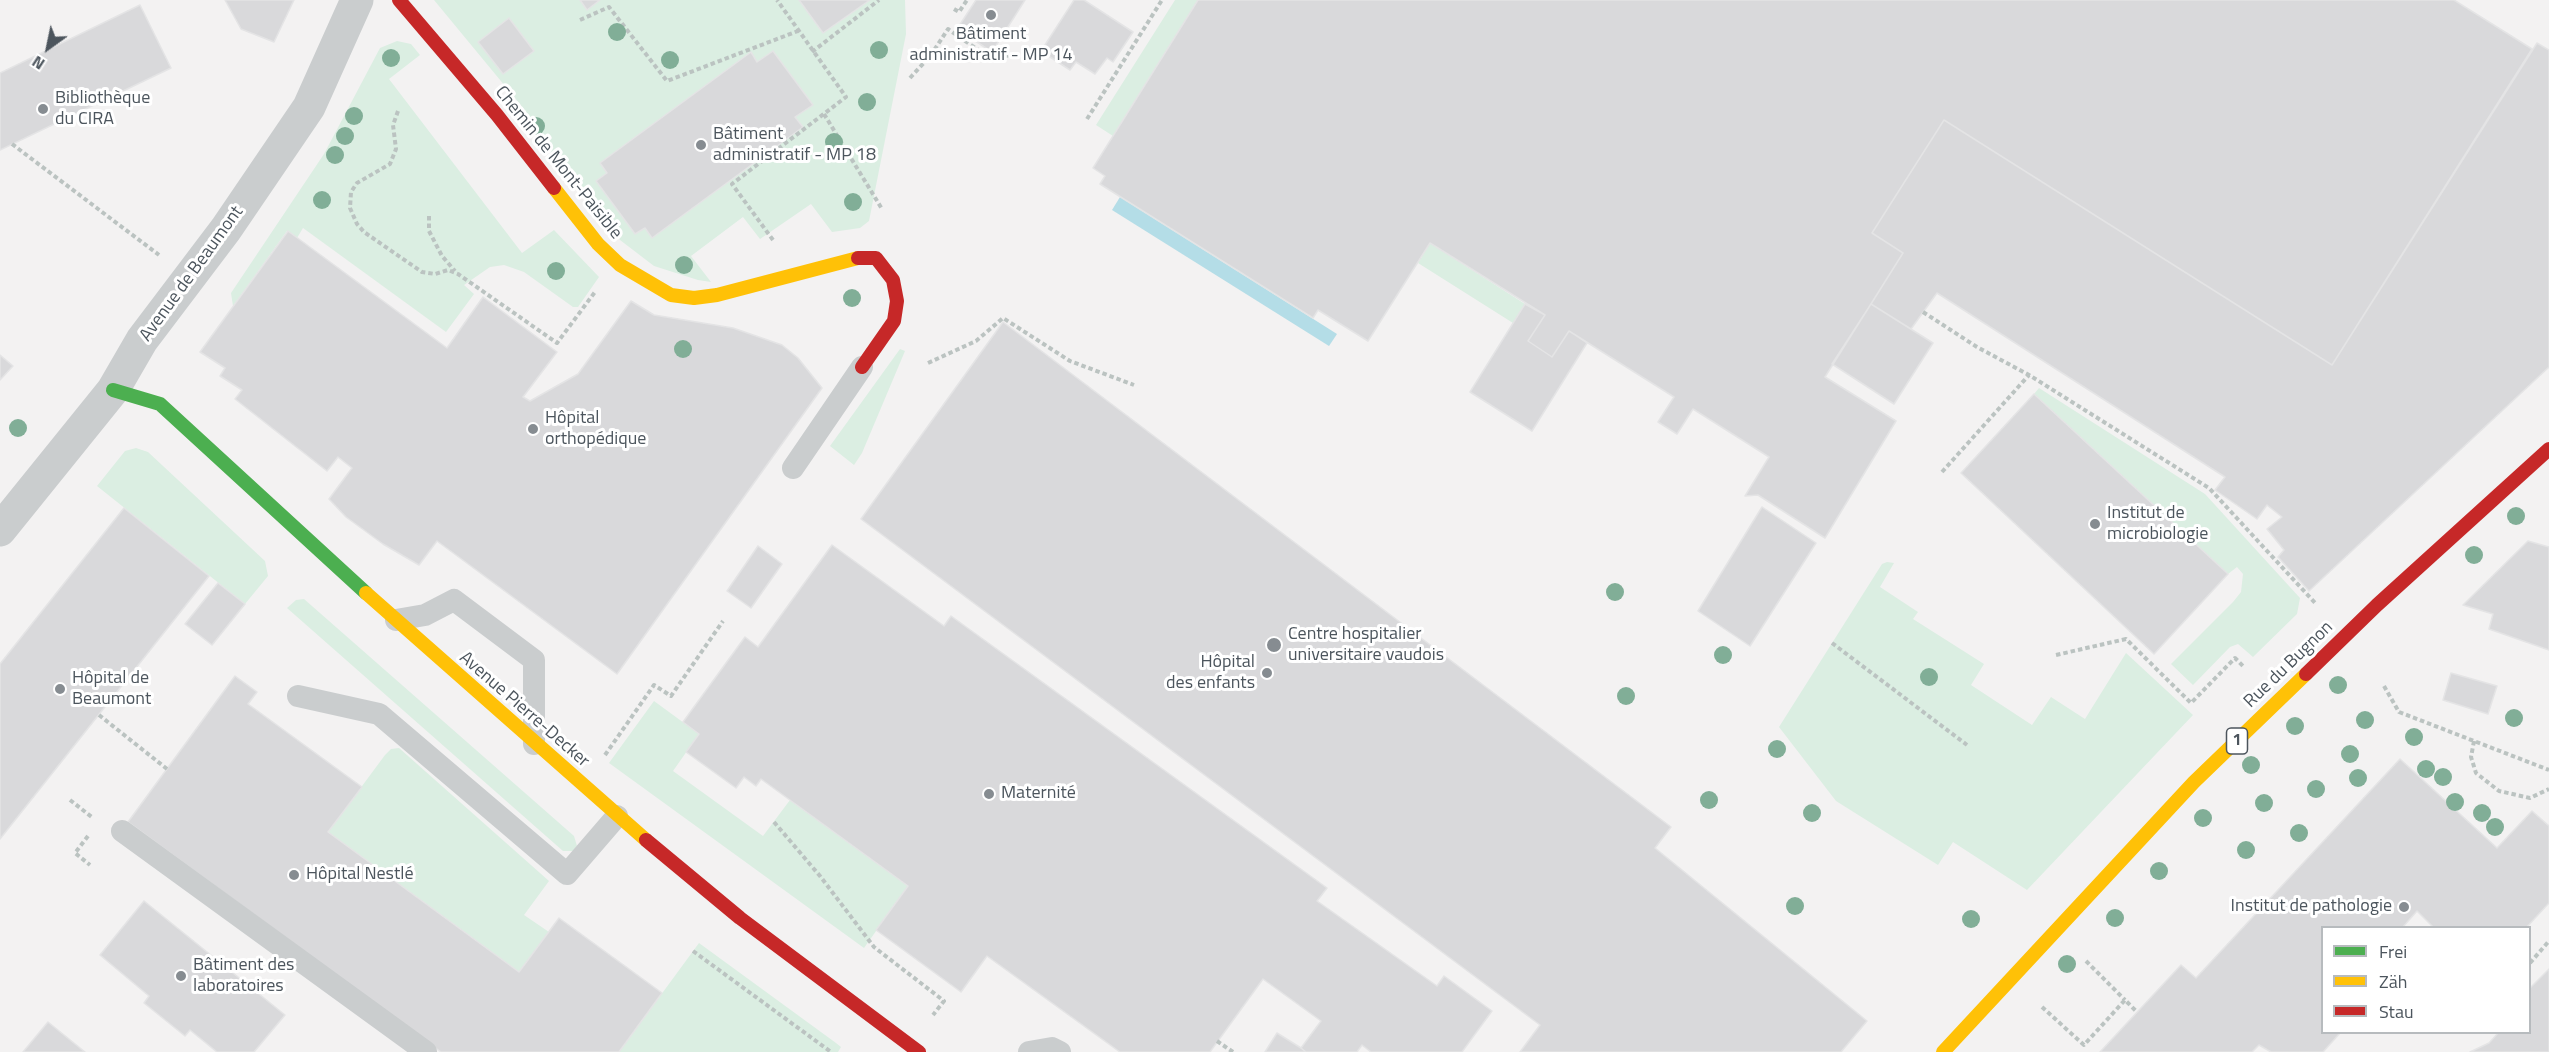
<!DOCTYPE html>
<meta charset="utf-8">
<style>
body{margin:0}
#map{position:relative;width:2549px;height:1052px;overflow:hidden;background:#f3f2f2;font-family:"Titillium Web",sans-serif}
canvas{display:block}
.legend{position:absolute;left:2321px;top:926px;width:210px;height:108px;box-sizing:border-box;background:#fff;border:2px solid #b7bbbe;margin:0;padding:8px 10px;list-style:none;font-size:18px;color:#4c555d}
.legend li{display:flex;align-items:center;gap:12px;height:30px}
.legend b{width:30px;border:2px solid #b7bbbe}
.north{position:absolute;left:18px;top:18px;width:60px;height:60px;-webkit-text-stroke:4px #fff;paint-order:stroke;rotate:213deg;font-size:16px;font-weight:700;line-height:24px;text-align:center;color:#4c555d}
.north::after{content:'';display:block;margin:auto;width:21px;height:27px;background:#4c555d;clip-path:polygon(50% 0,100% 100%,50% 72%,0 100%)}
</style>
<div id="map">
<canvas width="2549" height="1052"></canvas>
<ul class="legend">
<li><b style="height:8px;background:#4caf50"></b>Frei</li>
<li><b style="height:8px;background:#ffc107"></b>Zäh</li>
<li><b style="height:8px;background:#c62828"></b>Stau</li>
</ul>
<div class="north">N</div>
</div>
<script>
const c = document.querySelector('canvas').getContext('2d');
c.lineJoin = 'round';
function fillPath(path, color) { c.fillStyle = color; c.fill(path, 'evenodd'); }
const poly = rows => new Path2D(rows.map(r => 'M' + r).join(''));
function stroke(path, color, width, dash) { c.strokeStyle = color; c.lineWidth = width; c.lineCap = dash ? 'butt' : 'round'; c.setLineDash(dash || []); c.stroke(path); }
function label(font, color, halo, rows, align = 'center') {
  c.font = font + ' "Titillium Web",sans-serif'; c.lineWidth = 6; c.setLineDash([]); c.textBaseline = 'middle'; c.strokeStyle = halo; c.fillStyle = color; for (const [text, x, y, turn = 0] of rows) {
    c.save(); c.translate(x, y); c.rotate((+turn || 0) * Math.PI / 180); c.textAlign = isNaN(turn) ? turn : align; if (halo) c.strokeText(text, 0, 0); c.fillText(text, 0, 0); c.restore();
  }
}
fillPath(poly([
 [434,0,799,0,823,33,870,0,905,0,906,34,869,221,860,228,832,232,811,204,760,239,743,217,691,256,711,282,698,280,654,266,620,240,520,114,524,109],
 [1175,0,1198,0,1113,136,1096,125],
 [397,41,411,44,420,55,389,79,522,253,554,230,599,277,578,307,573,307,524,272,504,265,490,267,464,285,474,294,446,332,303,228,297,238,287,231,233,306,231,293,324,154,380,48],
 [1430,243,1525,304,1513,323,1418,263],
 [900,349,905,351,862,453,854,465,830,446],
 [2039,388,2205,494,2300,598,2297,614,2253,657,2238,644,2230,647,2193,685,2171,664,2233,602,2241,592,2243,574,2237,567,2228,574,2034,394],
 [136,448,148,452,265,561,268,576,245,604,97,486,125,451],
 [1887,562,1894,563,1880,587,1918,612,1913,619,1984,664,1971,685,2032,725,2051,697,2085,719,2126,653,2193,715,2027,890,1953,842,1938,865,1836,801,1779,727,1882,564],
 [304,599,574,836,577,846,573,851,563,851,287,608,296,600],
 [654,701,699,734,673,771,763,836,790,800,908,886,864,948,609,763],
 [399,748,549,881,524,915,549,932,519,972,328,832,385,755,391,749],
 [699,943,836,1043,841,1047,838,1052,619,1052]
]), '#dbeee2');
fillPath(poly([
 [1120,197,1337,334,1329,346,1112,210]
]), '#b4dde7');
const building = poly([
 [225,0,294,0,274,42,241,29,225,0],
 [580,0,600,0,587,10,580,0],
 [799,0,870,0,823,33,799,0],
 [976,0,1025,0,992,52,957,29,976,0],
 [1074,0,1084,0,1133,32,1113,62,1107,58,1095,74,1076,62,1070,70,1047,55,1049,52,1043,48,1074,0],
 [1198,0,2454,0,2532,49,2332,365,1944,120,1872,233,1903,253,1825,377,1896,421,1825,538,1758,495,1745,496,1769,457,1693,409,1677,434,1658,422,1674,397,1569,331,1552,357,1528,341,1545,315,1430,243,1368,341,1318,310,1313,318,1100,184,1105,176,1093,168,1198,0],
 [140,5,171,68,0,150,0,73,140,5],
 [509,18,534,51,503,74,478,42,509,18],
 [2537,43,2549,50,2549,367,2309,591,2278,557,2284,550,2267,529,2282,517,2267,505,2257,519,2215,490,2225,477,1937,293,1911,329,1871,304,1903,253,1872,233,1944,120,2332,365,2537,43],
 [773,51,813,105,795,117,803,127,652,238,645,228,635,234,596,181,607,173,600,163,751,52,757,62,773,51],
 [288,231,447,348,483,297,557,352,523,397,530,401,578,374,631,301,654,315,733,328,782,345,798,358,822,388,617,674,437,541,419,565,383,544,346,517,329,499,352,468,338,457,327,471,235,399,242,390,220,376,225,368,200,352,288,231],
 [1525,304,1545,315,1528,341,1552,357,1569,331,1587,343,1532,431,1470,392,1525,304],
 [1871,304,1933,343,1894,404,1832,364,1871,304],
 [1003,322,1671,827,1655,848,1867,1021,1841,1052,1520,1052,1540,1025,861,519,1003,322],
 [0,355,13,366,0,380,0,355],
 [2034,394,2228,574,2154,654,1961,473,2034,394],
 [1762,507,1816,543,1750,646,1698,611,1762,507],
 [124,508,209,576,0,839,0,664,124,508],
 [2528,541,2549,547,2549,650,2489,629,2493,614,2463,605,2528,541],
 [832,545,944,626,951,616,1327,888,1317,901,1437,986,1444,976,1492,1011,1462,1052,1371,1052,1362,1045,1357,1052,1306,1052,1301,1048,1321,1021,1263,979,1210,1052,1120,1052,987,956,961,992,876,930,908,886,761,779,756,786,744,777,736,788,686,752,699,734,683,722,745,637,758,647,832,545],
 [758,546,782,564,751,608,727,591,758,546],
 [218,583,245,604,212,645,185,624,218,583],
 [2451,673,2497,686,2488,714,2443,700,2451,673],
 [235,676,257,692,248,704,362,787,328,832,519,972,559,918,662,993,619,1052,441,1052,128,822,235,676],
 [2400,759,2497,848,2532,811,2549,826,2549,903,2526,928,2434,928,2417,911,2402,928,2322,928,2322,1032,2341,1032,2323,1052,2271,1052,2259,1045,2252,1052,2100,1052,2181,965,2196,978,2400,759],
 [144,901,285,1015,254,1052,217,1052,190,1030,185,1036,144,1003,149,996,100,955,144,901],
 [2549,969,2549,1052,2470,1052,2489,1043,2499,1032,2530,1032,2530,988,2549,969],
 [48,1022,85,1052,23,1052,48,1022],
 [1277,1033,1301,1048,1306,1052,1265,1052,1277,1033]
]);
fillPath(building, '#d9d9db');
stroke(building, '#e4e4e5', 1.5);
stroke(poly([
 [954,9,959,12,967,0],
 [580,20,609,7,667,81,798,31],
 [812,52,879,0],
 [910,78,931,55,948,29,991,59,1015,54],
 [398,111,393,125,396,149,390,164,357,183,351,192,350,208,357,224,364,232,422,272,435,274,448,270,458,274,557,343,595,292],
 [824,114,882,209],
 [1087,119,1162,0],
 [12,144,159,255],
 [429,216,429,231,442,256,455,271],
 [773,240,732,184,846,97,777,0],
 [1923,312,1977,347,2029,375,2209,488,2316,604],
 [928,363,976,341,1003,318,1070,361,1134,385],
 [1942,472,2029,375],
 [1832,643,1967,745],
 [2056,655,2126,639,2191,703,2235,658,2243,666],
 [2384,686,2399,712,2549,770],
 [99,715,167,769],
 [2474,741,2471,757,2476,773,2499,791,2530,798,2549,789],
 [605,755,654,685,671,696,723,621],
 [70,800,93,818],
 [774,822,820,876,874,947,944,1001,933,1015],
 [88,836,75,853,90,865],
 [693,951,831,1052],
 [2086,961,2125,1000],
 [2530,963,2549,941],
 [2042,1007,2084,1045,2125,1000,2137,1012],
 [1217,1041,1233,1052]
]), '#bbc3c1', 4, [4.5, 3]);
stroke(poly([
 [793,468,862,367],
 [396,620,425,615,454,600,534,660,534,744],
 [298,696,379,714,567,874,617,816],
 [122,831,426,1052],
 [1029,1052,1052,1048,1060,1052]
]), '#cacdce', 22);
stroke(poly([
 [0,530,113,390,142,340,226,229,309,107,357,0]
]), '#cacdce', 33);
stroke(poly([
 [113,390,160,404,366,593]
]), '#4caf50', 14);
stroke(poly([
 [554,188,598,244,620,265,671,295,694,298,717,295,858,258],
 [366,593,646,840],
 [1943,1052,2194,782,2306,674]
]), '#ffc107', 14);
stroke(poly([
 [399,0,497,115,554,188],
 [858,258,876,258,893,280,897,301,894,321,862,367],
 [2306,674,2377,605,2549,449],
 [646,840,740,918,919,1052]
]), '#c62828', 14);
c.fillStyle = '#81ae97';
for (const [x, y] of [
 [617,32],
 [879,50],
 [391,58],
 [670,60],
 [867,102],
 [354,116],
 [536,126],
 [345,136],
 [834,142],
 [335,155],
 [322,200],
 [853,202],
 [684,265],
 [556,271],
 [852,298],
 [683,349],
 [18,428],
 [2516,516],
 [2474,555],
 [1615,592],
 [1723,655],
 [1929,677],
 [2338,685],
 [1626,696],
 [2514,718],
 [2365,720],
 [2295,726],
 [2414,737],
 [1777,749],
 [2350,754],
 [2251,765],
 [2426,769],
 [2443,777],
 [2358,778],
 [2316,789],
 [1709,800],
 [2455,802],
 [2264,803],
 [1812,813],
 [2482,813],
 [2203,818],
 [2495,827],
 [2299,833],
 [2246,850],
 [2159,871],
 [1795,906],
 [2115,918],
 [1971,919],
 [2067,964]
]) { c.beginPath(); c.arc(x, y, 9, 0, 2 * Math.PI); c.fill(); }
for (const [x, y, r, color] of [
 [991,15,6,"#868c91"],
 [43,109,6,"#868c91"],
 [701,145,6,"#868c91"],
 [533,429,6,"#868c91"],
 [2095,524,6,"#868c91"],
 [1274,645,8,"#868c91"],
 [1267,673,6,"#868c91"],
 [60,689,6,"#868c91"],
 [989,794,6,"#868c91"],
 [294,875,6,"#868c91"],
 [2404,907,6,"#868c91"],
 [181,976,6,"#868c91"]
]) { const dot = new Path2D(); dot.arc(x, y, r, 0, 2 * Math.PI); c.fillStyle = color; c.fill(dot); stroke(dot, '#fff', 2); }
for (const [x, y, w] of [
 [2237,741,21]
]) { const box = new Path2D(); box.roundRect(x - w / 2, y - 13, w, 26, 4.5); c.fillStyle = '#fff'; c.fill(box); stroke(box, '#4c555d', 1.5); }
label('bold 16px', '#4c555d', null, [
 ["1",2237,741]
]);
label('18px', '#4c555d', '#fff', [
 ["Bâtiment",991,35,"center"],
 ["administratif - MP 14",991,56,"center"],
 ["Bibliothèque",55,99],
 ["du CIRA",55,120],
 ["Bâtiment",713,135],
 ["administratif - MP 18",713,156],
 ["Hôpital",545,419],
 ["orthopédique",545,440],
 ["Institut de",2107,514],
 ["microbiologie",2107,535],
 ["Centre hospitalier",1288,635],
 ["universitaire vaudois",1288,656],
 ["Hôpital",1255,663,"right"],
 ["des enfants",1255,684,"right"],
 ["Hôpital de",72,679],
 ["Beaumont",72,700],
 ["Maternité",1001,794],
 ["Hôpital Nestlé",306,875],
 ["Institut de pathologie",2392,907,"right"],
 ["Bâtiment des",193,966],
 ["laboratoires",193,987]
], 'left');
label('18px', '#4c555d', '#fff', [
 ["Chemin de Mont-Paisible",558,163,51],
 ["Avenue de Beaumont",192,274,-54],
 ["Rue du Bugnon",2289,665,-44],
 ["Avenue Pierre-Decker",524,710,41]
]);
</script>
